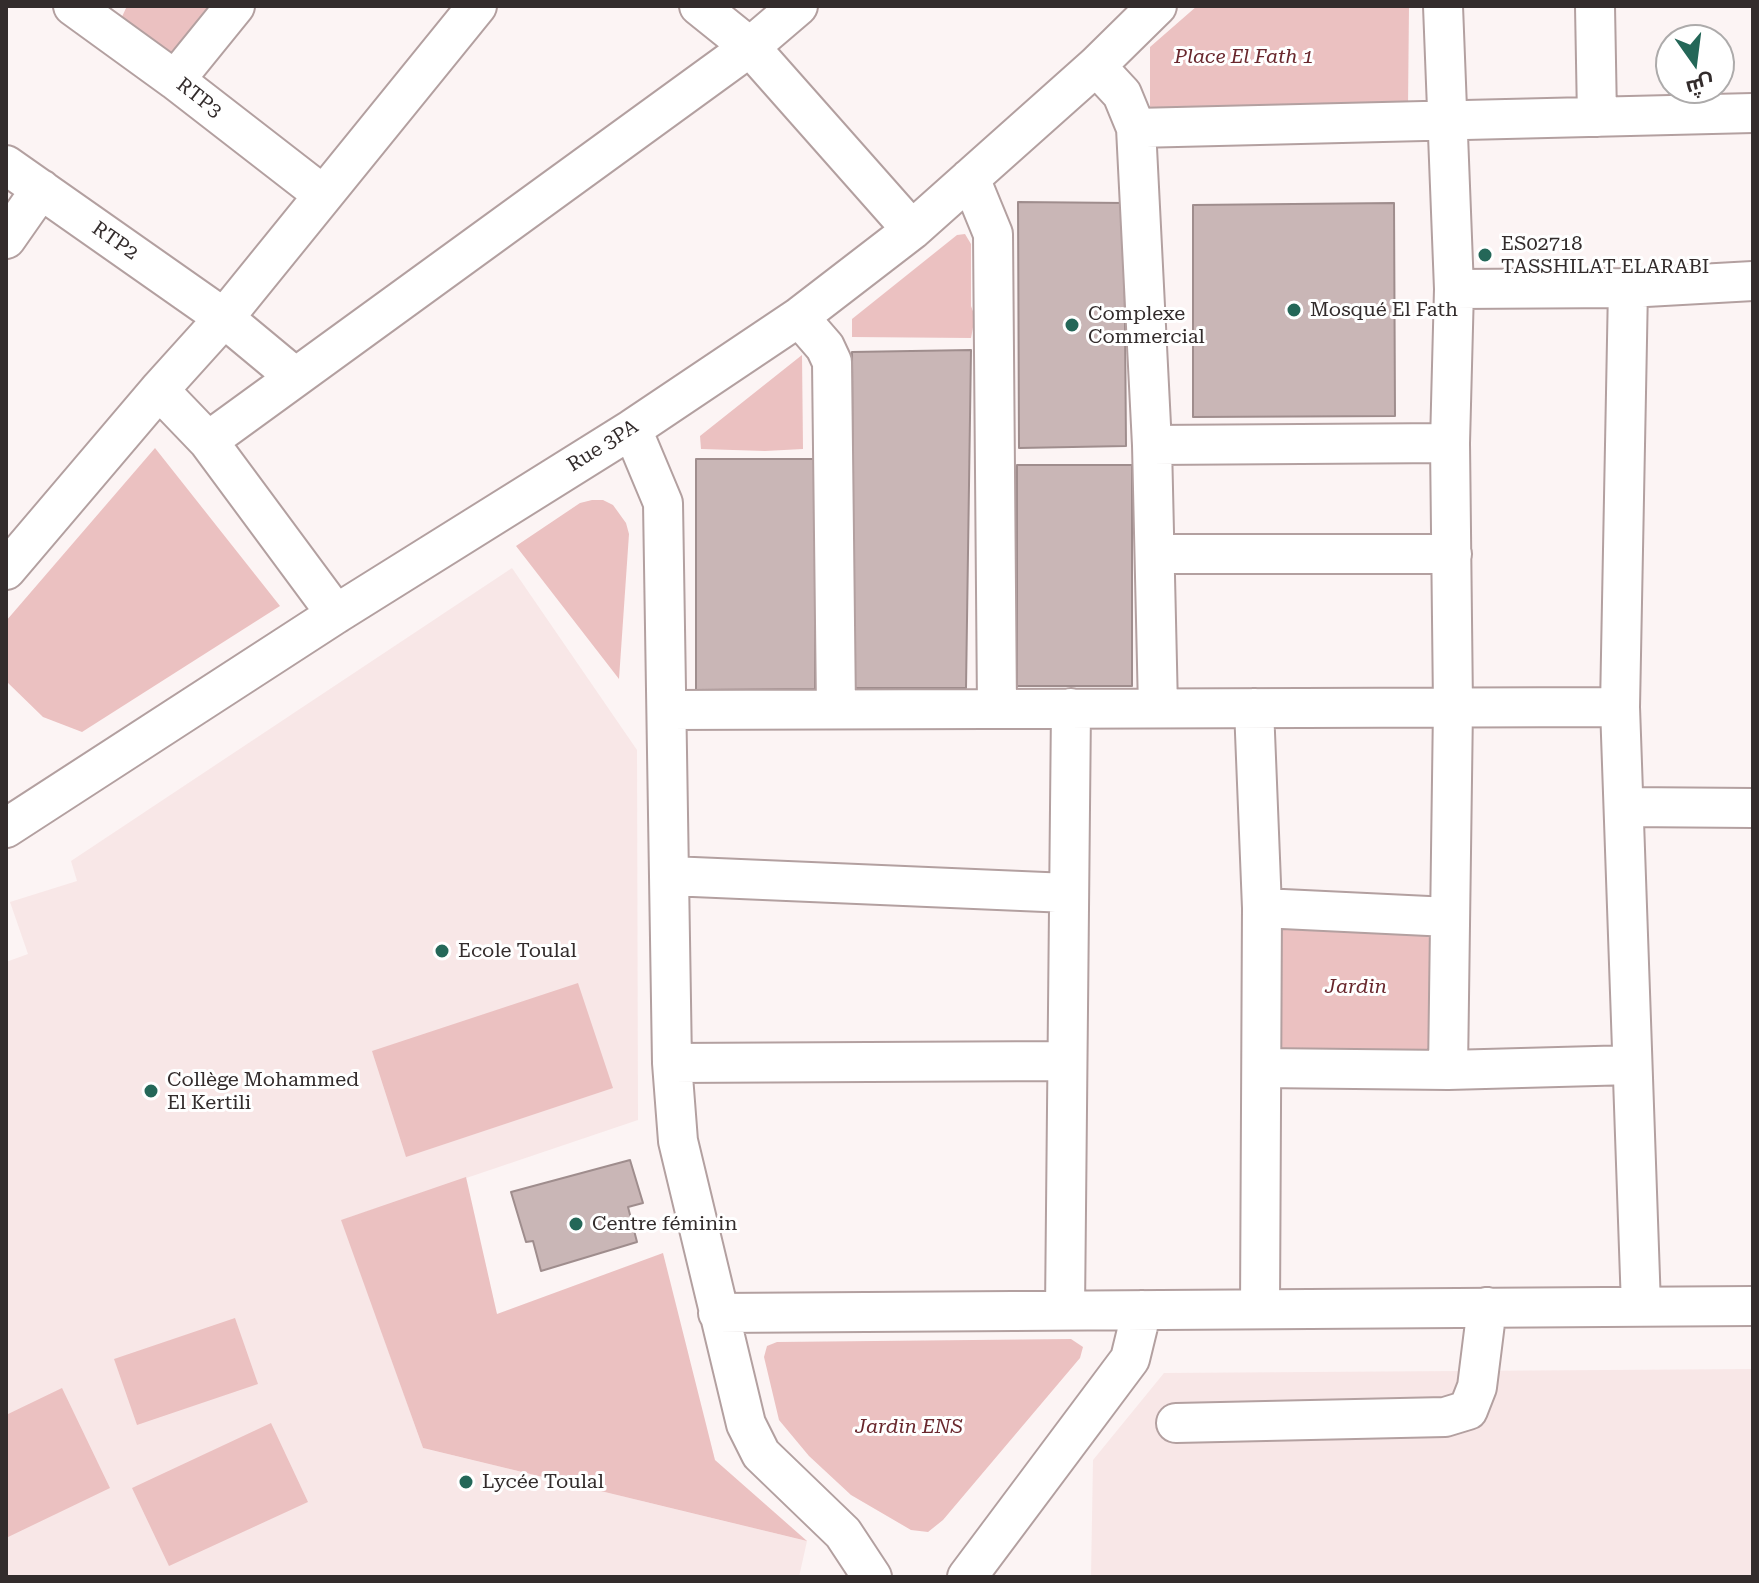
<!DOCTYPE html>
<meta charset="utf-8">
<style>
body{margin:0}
#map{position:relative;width:1759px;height:1583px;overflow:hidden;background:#fcf4f4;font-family:"Roboto Serif",Cairo,serif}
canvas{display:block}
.frame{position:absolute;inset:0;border:8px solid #332c2c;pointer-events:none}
.north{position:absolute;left:1655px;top:24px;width:80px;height:80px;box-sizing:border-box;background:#fff;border:2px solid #adabab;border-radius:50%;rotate:166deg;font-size:22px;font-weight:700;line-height:32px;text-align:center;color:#332c2c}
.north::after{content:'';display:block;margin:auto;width:28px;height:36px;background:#246758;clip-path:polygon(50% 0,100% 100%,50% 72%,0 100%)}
</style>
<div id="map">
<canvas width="1759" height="1583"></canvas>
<div class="frame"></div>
<div class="north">ش</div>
</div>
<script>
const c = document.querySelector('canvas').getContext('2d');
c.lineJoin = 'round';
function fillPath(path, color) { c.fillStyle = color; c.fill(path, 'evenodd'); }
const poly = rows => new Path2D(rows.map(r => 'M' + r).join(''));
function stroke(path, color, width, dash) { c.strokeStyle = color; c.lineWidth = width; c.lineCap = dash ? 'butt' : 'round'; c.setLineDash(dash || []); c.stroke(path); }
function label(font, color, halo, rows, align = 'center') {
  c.font = font + ' "Roboto Serif",serif'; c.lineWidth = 6; c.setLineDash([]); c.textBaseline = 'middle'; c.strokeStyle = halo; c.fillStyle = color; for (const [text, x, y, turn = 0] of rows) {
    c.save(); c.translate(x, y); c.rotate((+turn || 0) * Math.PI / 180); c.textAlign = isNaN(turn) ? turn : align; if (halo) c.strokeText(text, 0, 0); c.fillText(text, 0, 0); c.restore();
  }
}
fillPath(poly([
 [512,568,637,750,638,1120,342,1220,423,1448,807,1541,799,1577,6,1577,6,962,28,954,10,902,77,881,71,861],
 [1753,1369,1753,1577,1091,1577,1093,1460,1164,1373]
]), '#f8e7e7');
fillPath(poly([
 [127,6,212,6,170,56,120,21],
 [1197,6,1409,6,1408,106,1150,110,1150,47],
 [965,234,971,244,971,306,975,317,971,338,852,337,852,319,957,235],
 [802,355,803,449,765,451,701,449,700,436],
 [155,448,280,606,82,732,43,717,6,681,6,621],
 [592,500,603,500,613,505,626,523,629,534,619,679,516,546,580,503],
 [1278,919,1434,920,1434,1053,1280,1055],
 [578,983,613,1088,406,1157,372,1051],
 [466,1177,497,1314,663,1253,715,1460,807,1541,423,1448,341,1220],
 [235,1318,258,1384,137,1425,114,1359],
 [1071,1339,1083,1347,1080,1358,943,1520,928,1532,911,1530,851,1495,809,1456,779,1420,764,1357,767,1346,777,1342],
 [62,1388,110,1488,6,1538,6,1415],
 [271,1423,308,1502,169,1566,132,1488]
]), '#ebc1c1');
const building = poly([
 [1018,202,1124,203,1126,446,1019,448,1018,202],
 [1394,203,1395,416,1193,417,1193,205,1394,203],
 [971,350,966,688,854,688,852,352,971,350],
 [696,459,815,459,815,689,696,690,696,459],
 [1017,465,1132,465,1132,686,1017,686,1017,465],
 [630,1160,643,1203,628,1207,637,1242,541,1271,533,1241,526,1242,511,1192,630,1160]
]);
fillPath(building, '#c9b6b6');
stroke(building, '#9f8d8d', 2);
const minor = poly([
 [73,6,175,80,322,194],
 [699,6,750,47,912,230],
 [1443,6,1454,289,1450,443,1453,707,1448,1070],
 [1595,6,1597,117],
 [1096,66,1122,94,1136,128,1152,445,1158,708],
 [175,80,235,6],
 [1136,128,1753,113],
 [6,165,224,318,295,377],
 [970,178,993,234,997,708],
 [6,239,41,189],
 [1628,288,1620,707,1641,1306],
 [1454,289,1628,288,1753,281],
 [799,317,825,347,832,362,836,709],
 [159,390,208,441,336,614],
 [632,429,663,503,672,1063,678,1141,746,1424,761,1454,843,1533,872,1577],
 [208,441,750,47,798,6],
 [1152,445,1450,443],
 [1155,554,1452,554],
 [6,570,159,390,224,318,477,6],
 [1254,708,1262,908,1260,1309],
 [667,710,1620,707],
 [1625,807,1753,808],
 [6,828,336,614,632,429,799,317,912,230,1096,66,1157,6],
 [670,876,1068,893],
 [1262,908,1449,917],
 [672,1063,1066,1061],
 [1262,1068,1448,1070,1632,1065],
 [1065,1310,1071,708],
 [718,1313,1753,1306],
 [1176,1423,1445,1417,1468,1410,1477,1387,1487,1307],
 [967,1577,1130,1359,1142,1310]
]);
stroke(minor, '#b3a0a0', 42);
stroke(minor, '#fff', 38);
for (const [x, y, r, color] of [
 [1485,255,8,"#246758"],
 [1294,310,8,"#246758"],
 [1072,325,8,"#246758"],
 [442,951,8,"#246758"],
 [151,1091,8,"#246758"],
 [576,1224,8,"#246758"],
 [466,1482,8,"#246758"]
]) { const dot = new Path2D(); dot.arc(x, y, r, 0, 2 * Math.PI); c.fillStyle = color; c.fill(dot); stroke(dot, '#fff', 3); }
label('italic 20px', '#69272d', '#fff', [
 ["Place El Fath 1",1244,57],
 ["Jardin",1356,987],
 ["Jardin ENS",909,1427]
]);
label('20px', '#332c2c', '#fff', [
 ["RTP3",199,98,38],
 ["RTP2",115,241,35],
 ["Rue 3PA",603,446,-32]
]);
label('20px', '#332c2c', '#fff', [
 ["ES02718",1501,244],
 ["TASSHILAT ELARABI",1501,267],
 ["Mosqué El Fath",1310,310],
 ["Complexe",1088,314],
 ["Commercial",1088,337],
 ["Ecole Toulal",458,951],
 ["Collège Mohammed",167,1080],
 ["El Kertili",167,1103],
 ["Centre féminin",592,1224],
 ["Lycée Toulal",482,1482]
], 'left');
</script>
